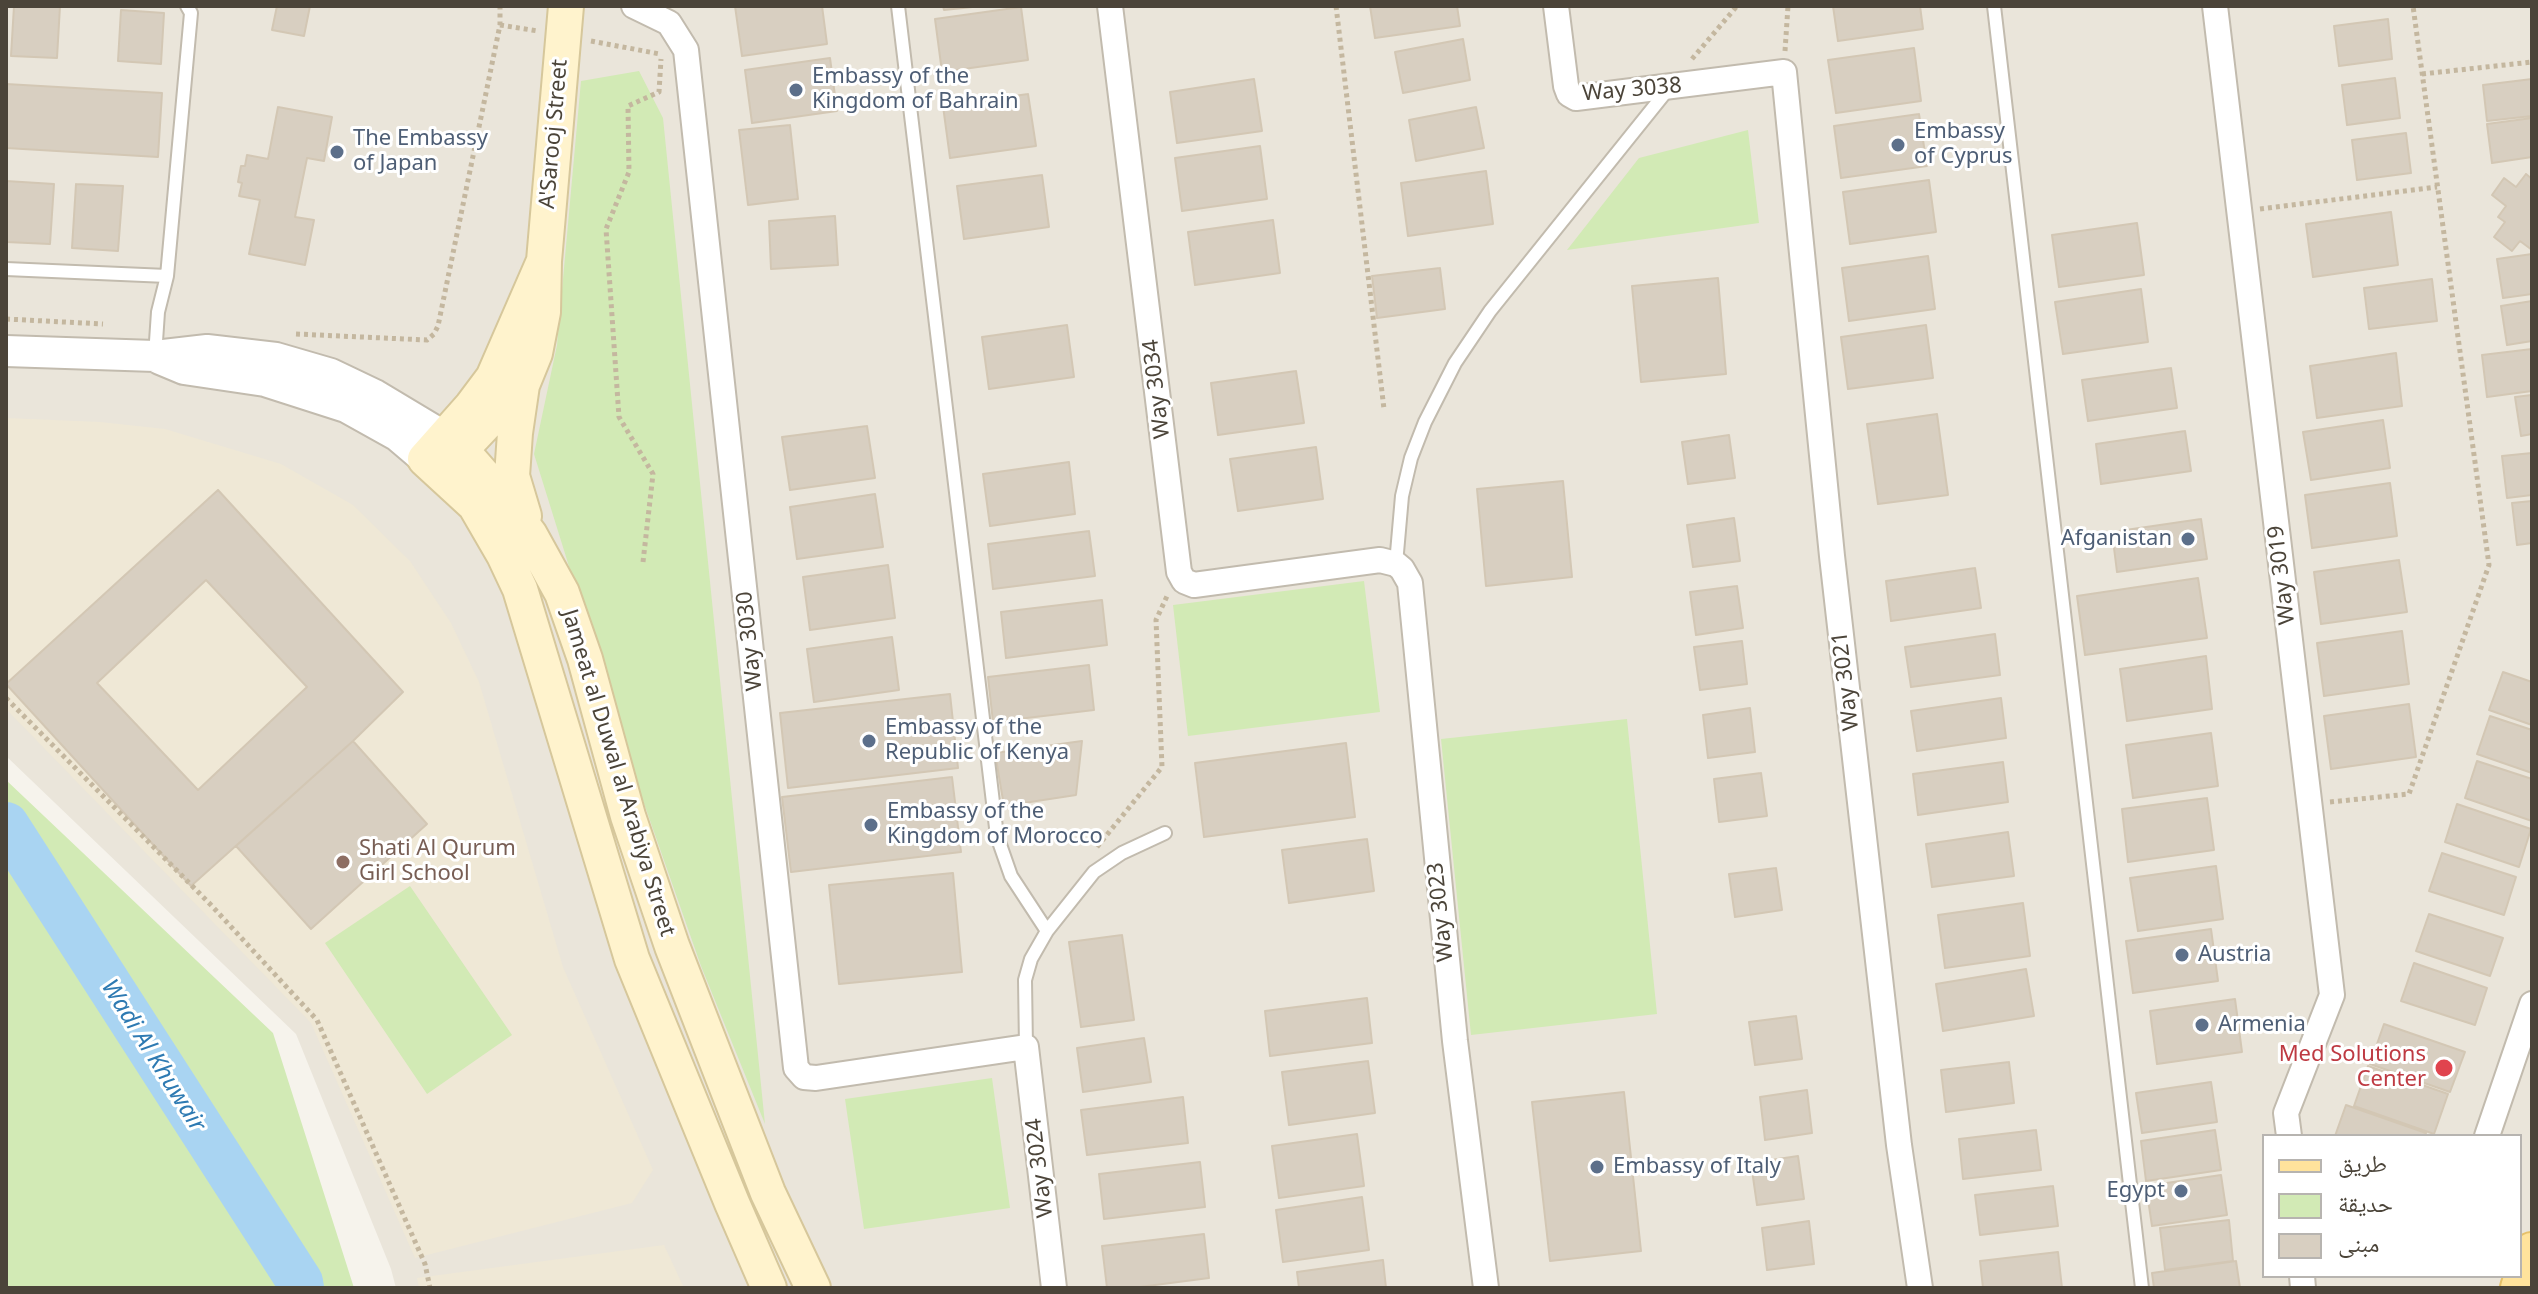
<!DOCTYPE html>
<meta charset="utf-8">
<style>
body{margin:0}
#map{position:relative;width:2538px;height:1294px;overflow:hidden;background:#f6f3ec;font-family:"Noto Sans","Noto Naskh Arabic",sans-serif}
canvas{display:block}
.frame{position:absolute;inset:0;border:8px solid #4b4439;pointer-events:none}
.legend{position:absolute;left:2262px;top:1134px;width:260px;height:144px;box-sizing:border-box;background:#fff;border:2px solid #b7b4b0;margin:0;padding:10px 14px;list-style:none;font-size:24px;color:#4b4439}
.legend li{display:flex;align-items:center;gap:16px;height:40px}
.legend b{width:40px;border:2px solid #b7b4b0}
</style>
<div id="map">
<canvas width="2538" height="1294"></canvas>
<div class="frame"></div>
<ul class="legend">
<li><b style="height:10px;background:#ffe39c"></b>طريق</li>
<li><b style="height:22px;background:#d2eab5"></b>حديقة</li>
<li><b style="height:22px;background:#d8cfc1"></b>مبنى</li>
</ul>
</div>
<script>
const c = document.querySelector('canvas').getContext('2d');
c.lineJoin = 'round';
function fillPath(path, color) { c.fillStyle = color; c.fill(path, 'evenodd'); }
const poly = rows => new Path2D(rows.map(r => 'M' + r).join(''));
function stroke(path, color, width, dash) { c.strokeStyle = color; c.lineWidth = width; c.lineCap = dash ? 'butt' : 'round'; c.setLineDash(dash || []); c.stroke(path); }
function label(font, color, halo, rows, align = 'center') {
  c.font = font + ' "Noto Sans",sans-serif'; c.lineWidth = 6; c.setLineDash([]); c.textBaseline = 'middle'; c.strokeStyle = halo; c.fillStyle = color; for (const [text, x, y, turn = 0] of rows) {
    c.save(); c.translate(x, y); c.rotate((+turn || 0) * Math.PI / 180); c.textAlign = isNaN(turn) ? turn : align; if (halo) c.strokeText(text, 0, 0); c.fillText(text, 0, 0); c.restore();
  }
}
fillPath(poly([
 [6,6,2532,6,2532,1288,396,1288,391,1269,296,1034,6,756],
 [2264,1136,2520,1136,2520,1276,2264,1276]
]), '#eae5da');
fillPath(poly([
 [6,418,100,422,165,429,281,464,353,505,410,561,451,623,479,682,563,967,653,1170,632,1203,415,1258,311,1023,6,709],
 [664,1245,684,1288,419,1288,417,1278]
]), '#efe8d6');
fillPath(poly([
 [639,71,663,118,765,1124,701,966,633,772,534,454,557,345,581,81],
 [1748,130,1759,223,1567,250,1639,158],
 [1364,581,1380,712,1188,736,1173,605],
 [1627,719,1657,1014,1471,1035,1441,739],
 [6,780,273,1033,354,1288,6,1288],
 [410,886,512,1035,427,1094,325,943],
 [992,1078,1010,1208,864,1229,845,1099]
]), '#d2eab5');
stroke(poly([
 [6,825,300,1282,301,1288]
]), '#a9d4f2', 46);
const building = poly([
 [14,6,60,6,57,58,11,56,14,6],
 [277,6,310,6,304,36,272,30,277,6],
 [735,6,822,6,827,44,742,56,735,6],
 [943,6,982,6,944,10,943,6],
 [1370,6,1457,6,1460,26,1375,38,1370,6],
 [1833,6,1920,6,1923,29,1838,41,1833,6],
 [1021,7,1028,60,942,72,935,19,1021,7],
 [121,10,164,13,161,64,118,61,121,10],
 [2388,19,2392,59,2339,66,2334,26,2388,19],
 [1463,39,1470,80,1403,93,1395,52,1463,39],
 [1914,48,1921,101,1836,113,1828,60,1914,48],
 [830,58,837,111,752,123,745,70,830,58],
 [2395,78,2400,118,2347,125,2342,85,2395,78],
 [1254,79,1262,131,1177,143,1170,92,1254,79],
 [2532,79,2532,116,2487,121,2483,85,2532,79],
 [6,84,162,93,158,157,6,148,6,84],
 [1028,94,1036,146,950,158,943,106,1028,94],
 [278,107,332,117,324,161,307,158,295,217,314,220,305,265,249,254,260,200,239,196,242,183,238,182,241,166,245,166,247,155,268,159,278,107],
 [1476,107,1484,148,1416,161,1409,120,1476,107],
 [1919,114,1927,166,1841,178,1834,126,1919,114],
 [2532,118,2532,157,2492,163,2487,124,2532,118],
 [790,125,798,199,748,205,739,130,790,125],
 [2406,133,2411,173,2357,180,2352,140,2406,133],
 [1260,146,1267,199,1182,211,1175,158,1260,146],
 [1486,171,1493,224,1408,236,1401,183,1486,171],
 [2526,174,2532,179,2532,250,2520,241,2512,251,2494,237,2505,222,2498,217,2506,206,2492,195,2504,178,2516,187,2526,174],
 [1042,175,1049,227,964,239,957,186,1042,175],
 [1929,180,1936,232,1850,244,1843,192,1929,180],
 [6,181,54,184,50,244,6,242,6,181],
 [76,184,123,186,118,251,72,248,76,184],
 [2391,212,2398,265,2313,277,2306,224,2391,212],
 [835,216,838,265,771,269,769,221,835,216],
 [1273,220,1280,273,1195,285,1188,232,1273,220],
 [2137,223,2144,275,2059,287,2052,235,2137,223],
 [2532,254,2532,294,2503,298,2497,259,2532,254],
 [1928,256,1935,309,1849,321,1842,268,1928,256],
 [1440,268,1445,309,1377,318,1372,276,1440,268],
 [1718,278,1726,374,1641,382,1632,286,1718,278],
 [2432,279,2437,321,2369,329,2364,288,2432,279],
 [2141,289,2148,342,2063,354,2055,302,2141,289],
 [2532,301,2532,341,2507,345,2501,306,2532,301],
 [1067,325,1074,377,989,389,982,337,1067,325],
 [1926,325,1933,378,1848,389,1841,337,1926,325],
 [2532,349,2532,391,2487,397,2482,355,2532,349],
 [2396,353,2402,406,2317,418,2310,366,2396,353],
 [2171,368,2177,408,2088,421,2082,380,2171,368],
 [1296,371,1304,423,1218,435,1211,383,1296,371],
 [2532,395,2532,434,2521,436,2515,397,2532,395],
 [1937,414,1948,495,1878,504,1867,424,1937,414],
 [2383,420,2390,468,2311,480,2303,432,2383,420],
 [867,426,875,478,790,490,782,437,867,426],
 [2185,431,2191,471,2101,484,2096,444,2185,431],
 [1729,435,1735,478,1688,484,1682,442,1729,435],
 [1316,447,1323,499,1238,511,1230,459,1316,447],
 [2532,453,2532,495,2507,498,2502,456,2532,453],
 [1069,462,1075,514,990,526,983,474,1069,462],
 [1563,481,1572,577,1486,586,1477,489,1563,481],
 [2390,483,2397,536,2312,548,2305,495,2390,483],
 [218,490,403,692,353,741,191,886,6,684,218,490],
 [206,580,307,687,198,790,97,683,206,580],
 [875,494,883,547,797,559,790,507,875,494],
 [2532,501,2532,543,2517,545,2512,503,2532,501],
 [1734,518,1740,561,1693,567,1687,525,1734,518],
 [2201,519,2207,559,2117,572,2112,532,2201,519],
 [1089,531,1095,576,993,589,988,544,1089,531],
 [2399,560,2407,612,2321,624,2314,572,2399,560],
 [888,565,895,618,810,630,803,577,888,565],
 [1975,568,1981,608,1891,621,1886,581,1975,568],
 [2198,578,2207,638,2085,655,2077,596,2198,578],
 [1737,586,1743,628,1696,635,1690,592,1737,586],
 [1102,600,1107,645,1006,658,1001,612,1102,600],
 [2402,631,2409,684,2324,696,2317,643,2402,631],
 [1995,634,2000,675,1911,687,1905,647,1995,634],
 [892,637,899,690,814,702,807,649,892,637],
 [1742,641,1747,684,1700,690,1694,647,1742,641],
 [2206,656,2212,709,2127,721,2120,669,2206,656],
 [1089,665,1094,710,993,722,988,677,1089,665],
 [2503,672,2532,682,2532,725,2489,710,2503,672],
 [950,694,958,768,788,788,780,713,950,694],
 [2001,698,2006,738,1917,751,1911,711,2001,698],
 [2409,704,2416,757,2331,769,2324,716,2409,704],
 [1750,708,1755,752,1708,758,1703,715,1750,708],
 [2490,716,2532,730,2532,773,2477,754,2490,716],
 [2211,733,2218,786,2133,798,2126,745,2211,733],
 [353,741,427,824,311,929,236,846,353,741],
 [1082,741,1076,795,1004,806,995,753,1082,741],
 [1346,743,1355,817,1204,837,1195,763,1346,743],
 [2477,761,2532,779,2532,821,2465,798,2477,761],
 [2003,762,2008,802,1918,815,1913,774,2003,762],
 [1761,773,1767,816,1719,822,1714,779,1761,773],
 [952,777,961,852,791,872,782,797,952,777],
 [2207,798,2214,850,2128,862,2122,809,2207,798],
 [2457,804,2531,829,2519,867,2445,842,2457,804],
 [2008,832,2014,876,1932,887,1926,844,2008,832],
 [1367,839,1374,891,1289,903,1282,850,1367,839],
 [2442,853,2516,877,2504,915,2429,891,2442,853],
 [2216,866,2223,919,2138,931,2130,878,2216,866],
 [1776,868,1782,910,1735,917,1729,874,1776,868],
 [953,873,962,972,839,984,829,885,953,873],
 [2023,903,2030,956,1945,968,1938,915,2023,903],
 [2429,914,2503,938,2490,976,2416,951,2429,914],
 [2211,929,2218,981,2133,993,2126,941,2211,929],
 [1122,935,1134,1020,1081,1027,1069,942,1122,935],
 [2414,963,2487,988,2475,1025,2401,1001,2414,963],
 [2026,969,2034,1016,1943,1031,1936,984,2026,969],
 [1367,998,1372,1043,1270,1056,1265,1011,1367,998],
 [2235,999,2242,1052,2157,1064,2150,1011,2235,999],
 [1796,1016,1802,1059,1755,1065,1749,1022,1796,1016],
 [2384,1024,2465,1052,2450,1092,2370,1064,2384,1024],
 [1144,1038,1151,1082,1083,1092,1077,1048,1144,1038],
 [1368,1061,1375,1113,1289,1125,1282,1072,1368,1061],
 [2009,1062,2014,1103,1946,1112,1941,1070,2009,1062],
 [2368,1066,2448,1094,2434,1134,2354,1106,2368,1066],
 [2211,1082,2217,1122,2142,1133,2136,1093,2211,1082],
 [1807,1090,1812,1133,1765,1140,1760,1097,1807,1090],
 [1624,1092,1641,1251,1550,1261,1532,1102,1624,1092],
 [1183,1097,1188,1143,1087,1155,1081,1110,1183,1097],
 [2346,1105,2426,1133,2425,1136,2335,1136,2346,1105],
 [2036,1130,2041,1170,1963,1179,1959,1139,2036,1130],
 [2215,1130,2221,1170,2146,1181,2141,1141,2215,1130],
 [1357,1134,1364,1186,1279,1198,1272,1146,1357,1134],
 [1798,1156,1804,1199,1757,1205,1751,1163,1798,1156],
 [1200,1162,1205,1207,1104,1219,1099,1174,1200,1162],
 [2221,1175,2227,1215,2152,1226,2146,1186,2221,1175],
 [2053,1186,2058,1226,1980,1235,1975,1195,2053,1186],
 [1362,1197,1369,1250,1283,1262,1276,1210,1362,1197],
 [2229,1220,2233,1261,2165,1270,2160,1228,2229,1220],
 [1809,1221,1814,1264,1767,1270,1762,1228,1809,1221],
 [1204,1234,1209,1278,1132,1288,1107,1288,1102,1246,1204,1234],
 [2058,1252,2062,1288,1983,1288,1980,1261,2058,1252],
 [1383,1260,1386,1288,1299,1288,1297,1272,1383,1260],
 [2236,1261,2240,1288,2154,1288,2152,1273,2236,1261]
]);
fillPath(building, '#d8cfc1');
stroke(building, '#d3c7b4', 2);
const service = poly([
 [898,6,997,836,1011,876,1047,931],
 [1994,6,2142,1288],
 [6,269,167,276],
 [155,356,158,312,167,276,191,13,187,6],
 [1396,564,1402,496,1411,458,1425,422,1455,363,1490,311,1669,88],
 [1026,1047,1025,980,1031,959,1047,931,1094,872,1122,853,1165,833]
]);
const minor = poly([
 [634,6,669,23,686,50,796,1068,804,1077,816,1078,1026,1047,1054,1288],
 [1110,6,1179,572,1184,581,1194,585,1380,560,1396,564,1402,569,1410,583,1455,1041,1486,1288],
 [1556,6,1566,86,1569,94,1576,98,1784,72,1832,556,1899,1145,1920,1288],
 [2215,6,2332,995,2286,1113,2289,1136],
 [2487,1136,2532,1004],
 [2302,1276,2303,1288]
]);
const tertiary = poly([
 [6,351,155,356,207,350,276,358,331,374,375,395,445,437],
 [160,359,184,369,265,381,346,407,398,436,425,459]
]);
const secondary = poly([
 [544,261,493,378,472,406,425,459,475,505,504,555,520,589,632,959,732,1203,769,1288],
 [522,385,515,433,512,476,524,516],
 [445,437,461,450,497,491,530,535,562,593,585,659,628,816,672,946,768,1193,813,1288],
 [468,442,522,385,535,353,543,312,544,261,566,6]
]);
const primary = poly([
 [2520,1288,2532,1252]
]);
stroke(service, '#c2bbae', 16);
stroke(minor, '#c2bbae', 28);
stroke(tertiary, '#c2bbae', 34);
stroke(secondary, '#d6c79b', 38);
stroke(primary, '#e6c16a', 42);
stroke(poly([
 [1336,6,1384,409],
 [500,25,538,31],
 [591,41,660,54],
 [1785,51,1788,6],
 [1692,59,1737,6],
 [2422,74,2532,62],
 [2260,209,2437,187],
 [6,319,103,324],
 [296,334,427,340,434,334,438,326,500,25,500,6],
 [643,562,653,474,619,417,606,229,629,172,628,106,659,92,661,59],
 [6,698,211,905,317,1020,425,1264,430,1288],
 [2330,802,2409,794,2489,565,2413,6],
 [1097,847,1162,767,1156,620,1168,594]
]), '#c4b79f', 5, [4, 4]);
stroke(service, '#fff', 12);
stroke(minor, '#fff', 24);
stroke(tertiary, '#fff', 30);
stroke(secondary, '#fff3cd', 34);
stroke(primary, '#ffe39c', 38);
for (const [x, y, r, color] of [
 [796,90,8,"#5c6f8a"],
 [1898,145,8,"#5c6f8a"],
 [337,152,8,"#5c6f8a"],
 [2188,539,8,"#5c6f8a"],
 [869,741,8,"#5c6f8a"],
 [871,825,8,"#5c6f8a"],
 [343,862,8,"#8d6e63"],
 [2182,955,8,"#5c6f8a"],
 [2202,1025,8,"#5c6f8a"],
 [2444,1068,10,"#e0444e"],
 [1597,1167,8,"#5c6f8a"],
 [2181,1191,8,"#5c6f8a"]
]) { const dot = new Path2D(); dot.arc(x, y, r, 0, 2 * Math.PI); c.fillStyle = color; c.fill(dot); stroke(dot, '#fff', 3); }
label('22px', '#4e5e75', '#fff', [
 ["Embassy of the",812,77],
 ["Kingdom of Bahrain",812,102],
 ["Embassy",1914,132],
 ["of Cyprus",1914,157],
 ["The Embassy",353,139],
 ["of Japan",353,164],
 ["Afganistan",2172,539,"right"],
 ["Embassy of the",885,728],
 ["Republic of Kenya",885,753],
 ["Embassy of the",887,812],
 ["Kingdom of Morocco",887,837],
 ["Austria",2198,955],
 ["Armenia",2218,1025],
 ["Embassy of Italy",1613,1167],
 ["Egypt",2165,1191,"right"]
], 'left');
label('22px', '#4b4439', '#fff', [
 ["Way 3038",1632,90,-5],
 ["A'Sarooj Street",554,134,-85],
 ["Way 3034",1157,389,-97],
 ["Way 3019",2282,575,-97],
 ["Way 3030",750,641,-96],
 ["Way 3021",1846,681,-97],
 ["Jameat al Duwal al Arabiya Street",618,773,73],
 ["Way 3023",1441,912,-96],
 ["Way 3024",1040,1168,-97]
]);
label('22px', '#785e54', '#fff', [
 ["Shati Al Qurum",359,849],
 ["Girl School",359,874]
], 'left');
label('22px', '#be3a42', '#fff', [
 ["Med Solutions",2426,1055],
 ["Center",2426,1080]
], 'right');
label('italic 24px', '#2e7ab2', '#fff', [
 ["Wadi Al Khuwair",153,1056,58]
]);
</script>
